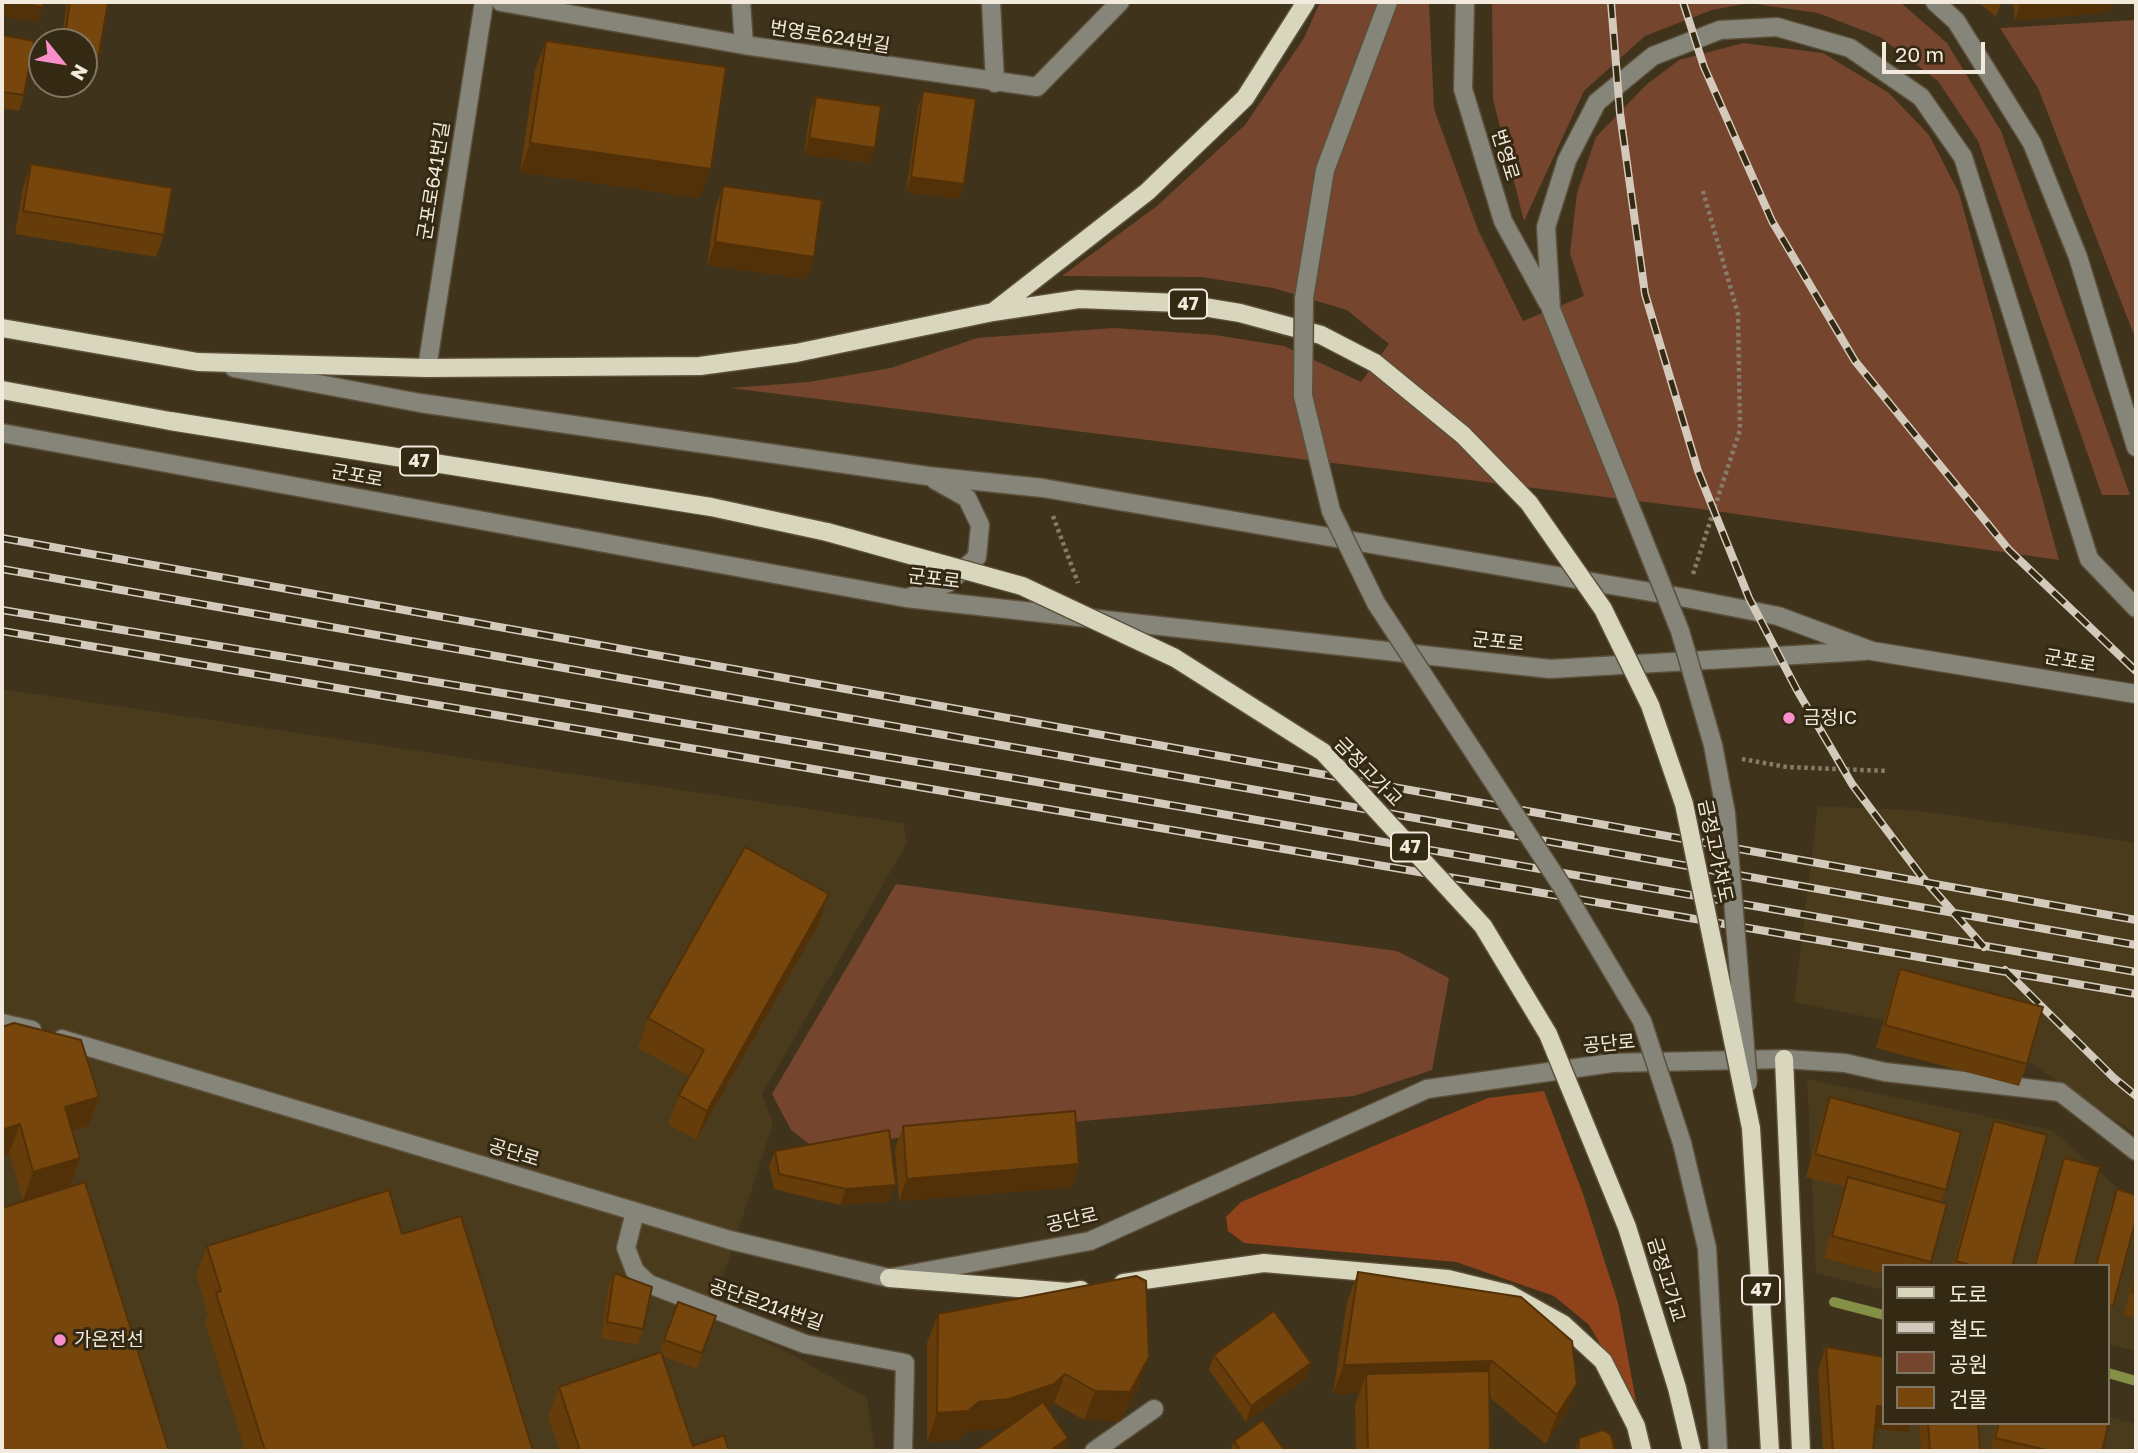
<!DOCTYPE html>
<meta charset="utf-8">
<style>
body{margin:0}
#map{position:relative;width:2138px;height:1453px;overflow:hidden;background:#3f331c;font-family:"Golos Text","Noto Sans KR",sans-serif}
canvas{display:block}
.frame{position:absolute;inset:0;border:4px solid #f2eadd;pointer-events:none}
.legend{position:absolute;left:1882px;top:1264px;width:228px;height:161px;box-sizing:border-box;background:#342912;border:2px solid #807663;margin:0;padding:9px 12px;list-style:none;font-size:21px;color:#f2eadd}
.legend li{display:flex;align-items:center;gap:14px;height:35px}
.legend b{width:35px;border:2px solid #807663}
.north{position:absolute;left:28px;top:28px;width:70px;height:70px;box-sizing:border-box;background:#342912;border:2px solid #807663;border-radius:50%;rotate:120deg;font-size:19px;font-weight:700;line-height:28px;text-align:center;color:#f2eadd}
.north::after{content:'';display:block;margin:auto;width:24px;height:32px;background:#f98fca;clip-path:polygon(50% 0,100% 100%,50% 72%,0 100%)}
.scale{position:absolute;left:1882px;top:42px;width:103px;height:32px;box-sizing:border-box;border:4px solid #f2eadd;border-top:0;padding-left:9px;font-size:21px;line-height:24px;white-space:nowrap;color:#f2eadd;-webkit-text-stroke:5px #342912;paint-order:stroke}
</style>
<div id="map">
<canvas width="2138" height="1453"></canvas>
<div class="frame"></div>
<ul class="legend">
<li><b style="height:9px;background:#d8d6bd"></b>도로</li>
<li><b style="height:9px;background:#d3cabc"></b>철도</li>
<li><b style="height:19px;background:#76452e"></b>공원</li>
<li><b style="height:19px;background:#76460c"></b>건물</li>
</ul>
<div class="north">N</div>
<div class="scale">20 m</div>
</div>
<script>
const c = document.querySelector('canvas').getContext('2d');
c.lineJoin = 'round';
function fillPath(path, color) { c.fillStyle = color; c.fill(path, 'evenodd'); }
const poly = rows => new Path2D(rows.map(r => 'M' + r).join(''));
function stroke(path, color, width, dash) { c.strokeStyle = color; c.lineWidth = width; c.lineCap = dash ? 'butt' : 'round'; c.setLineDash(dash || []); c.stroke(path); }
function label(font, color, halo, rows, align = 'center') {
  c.font = font + ' "Golos Text","Noto Sans KR",sans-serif'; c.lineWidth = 6; c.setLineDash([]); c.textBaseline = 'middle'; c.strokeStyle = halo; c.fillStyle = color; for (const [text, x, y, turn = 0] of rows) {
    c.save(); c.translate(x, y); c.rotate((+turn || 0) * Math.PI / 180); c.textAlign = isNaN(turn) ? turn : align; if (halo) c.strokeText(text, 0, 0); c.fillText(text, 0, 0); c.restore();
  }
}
fillPath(poly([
 [2,689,903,823,907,843,762,1094,773,1124,710,1316,786,1351,867,1398,875,1451,2,1451],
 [1818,806,1922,811,2136,843,2136,1134,2004,1045,1794,1002],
 [1807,1079,2052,1130,2136,1204,2136,1351,2108,1344,2108,1266,1884,1266,1884,1290,1816,1273],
 [1823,1347,1884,1362,1884,1423,2108,1423,2108,1417,2136,1424,2136,1451,1830,1451]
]), '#4a3b1d');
fillPath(poly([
 [1320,2,1429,2,1434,109,1478,230,1523,321,1584,296,1570,253,1577,193,1596,137,1646,85,1679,60,1743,43,1823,53,1889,93,1929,135,1959,193,2059,560,1694,508,730,388,809,382,891,368,977,338,1114,328,1215,335,1284,346,1361,382,1389,344,1347,310,1273,288,1201,277,1062,276,1157,206,1245,125,1304,38],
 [1492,2,1900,2,1947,43,2001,131,2130,495,2102,495,1978,141,1938,81,1880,37,1818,13,1749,3,1712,10,1645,36,1584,91,1524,221,1493,99],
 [2136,20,2136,340,2038,88,2000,28],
 [896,884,1397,951,1449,978,1432,1070,1354,1096,812,1146,791,1130,772,1094]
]), '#76452e');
fillPath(poly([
 [1544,1091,1583,1194,1618,1303,1637,1407,1589,1325,1554,1296,1456,1262,1244,1243,1228,1231,1226,1217,1241,1202,1488,1098]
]), '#90431a');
stroke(poly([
 [1834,1302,1884,1315],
 [2108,1373,2136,1381]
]), '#839046', 10);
const minor = poly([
 [501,2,744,45,1037,87,1120,2],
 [741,2,744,45],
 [991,2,995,83],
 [1465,2,1463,89,1503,221,1548,303],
 [1935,2,1956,21,2032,143,2078,257,2136,447],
 [1551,309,1546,227,1567,160,1597,102,1653,56,1720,30,1777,27,1850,48,1921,97,1963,157,2089,559,2136,608],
 [234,368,420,403,928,476,1043,488,1686,598,1778,616,1872,651,2136,694],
 [427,368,484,2],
 [2,433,906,598,1550,669,1865,651],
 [910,597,948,583,977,557,980,525,967,498,935,480],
 [2,1023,32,1030],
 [62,1039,730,1240,889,1278,1090,1241,1427,1089,1612,1063,1784,1059,1845,1063,1885,1072,2060,1092,2136,1151],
 [635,1212,626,1248,635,1271,649,1284,805,1344,905,1363,903,1451],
 [1094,1451,1154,1409]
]);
const major = poly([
 [993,312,1147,192,1245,98,1306,2],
 [2,328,198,362,427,368,700,366,796,353,993,312,1079,299,1179,303,1240,313,1321,335,1375,363],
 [2,390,170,421,711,507,827,532],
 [1784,1059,1801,1451],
 [1751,1128,1770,1451],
 [889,1278,1069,1292,1081,1290],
 [1123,1283,1264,1263,1448,1279,1509,1294,1563,1324,1603,1361,1636,1426,1642,1451]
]);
stroke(minor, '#5c503b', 21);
stroke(major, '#5c503b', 21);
stroke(poly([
 [1053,516,1078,583],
 [1693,574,1740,430,1738,314,1703,191],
 [1742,759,1787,767,1888,771]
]), '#877c69', 4.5, [3.5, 3.5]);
stroke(minor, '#868579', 18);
stroke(major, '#d8d6bd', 18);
const rail = poly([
 [1611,2,1620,113,1645,294,1698,471,1749,598,1797,690,1852,784,1922,877,1984,947],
 [1683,2,1704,67,1772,221,1855,361,2009,550,2136,671],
 [2,538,2136,920],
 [2,569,2136,945],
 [2,610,1002,776,2136,972],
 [2,631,2136,994],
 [2005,970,2114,1078,2136,1096]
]);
stroke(rail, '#d3cabc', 8);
stroke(rail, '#342912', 5, [16]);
const minorBridge = poly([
 [1388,2,1325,170,1304,298,1303,396,1331,511,1376,603,1561,885,1642,1021,1682,1143,1707,1248,1718,1451],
 [1551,309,1680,631,1713,745,1726,814,1748,1083]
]);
const majorBridge = poly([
 [1375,363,1463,435,1529,503,1603,609,1650,705,1684,804,1751,1128],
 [827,532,1022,586,1175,658,1323,752,1483,926,1548,1034,1627,1227,1677,1388,1692,1451]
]);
stroke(minorBridge, '#5c503b', 21, []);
stroke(majorBridge, '#5c503b', 21, []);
stroke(minorBridge, '#868579', 18);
stroke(majorBridge, '#d8d6bd', 18);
fillPath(poly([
 [67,2,108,2,97,66,92,82,84,80,84,42,61,42],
 [1978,2,2001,2,1996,17],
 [2013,2,2112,2,2108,12,2015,21],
 [2,35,24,95,19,111,2,108],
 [546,41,700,198,520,172,535,70],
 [923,91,964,184,958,199,906,192,918,107],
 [816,97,869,163,804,154,810,112],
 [31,164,164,235,156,257,15,234,23,187],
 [723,186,814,257,806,279,707,265,715,209],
 [819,924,696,1140,668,1124,679,1095,689,1076,638,1048,648,1018],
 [1900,969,2027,1064,2019,1086,1876,1048,1892,992],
 [2,1027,99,1097,88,1126,72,1131,80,1158,70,1186,23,1201,9,1153],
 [1830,1097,1946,1190,1941,1202,1947,1204,1929,1266,1884,1266,1884,1274,1824,1258,1840,1200,1845,1187,1806,1177,1822,1119],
 [1994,1121,2012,1266,1952,1266,1985,1144],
 [903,1126,1079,1164,1071,1187,899,1201,895,1149],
 [775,1151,890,1201,840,1205,774,1189,769,1166],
 [2064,1158,2074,1266,2034,1266,2059,1173],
 [2117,1189,2113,1306,2108,1319,2108,1266,2095,1266,2111,1205],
 [402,1234,533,1451,245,1451,205,1322,208,1314,196,1275,207,1246],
 [2136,1267,2136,1318,2124,1315],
 [1358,1272,1521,1297,1566,1413,1546,1444,1489,1397,1490,1451,1356,1451,1355,1404,1359,1394,1333,1394,1347,1302],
 [614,1273,643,1329,638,1345,601,1338,608,1288],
 [678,1302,716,1316,697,1369,662,1356,693,1446,729,1451,560,1451,548,1417,559,1387,660,1352],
 [938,1314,1139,1386,1120,1421,1084,1420,1054,1403,1048,1409,1068,1438,1063,1451,975,1451,1014,1423,998,1429,968,1431,958,1440,927,1442,927,1343],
 [1826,1347,1884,1423,1911,1423,1908,1432,1875,1429,1873,1451,1823,1451,1818,1370],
 [1214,1355,1311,1363,1306,1378,1246,1422,1209,1370],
 [1919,1423,1978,1423,1980,1451,1921,1451],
 [1997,1423,2108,1423,2102,1451,1990,1451],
 [1579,1438,1615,1451,1575,1451],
 [1234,1441,1285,1451,1230,1451]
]), '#653c0a');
fillPath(poly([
 [2,2,9,2,43,7,37,22,2,17],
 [2061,2,2112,2,2108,12,2015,21,2020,5],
 [809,138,875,148,869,163,804,154],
 [530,143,711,169,700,198,520,172],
 [911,177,964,184,958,199,906,192],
 [715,242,814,257,806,279,707,265],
 [829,894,819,924,696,1140,707,1111],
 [99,1097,88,1126,54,1137,65,1107],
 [20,1124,9,1153,2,1156,2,1130],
 [80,1158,69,1188,23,1201,33,1172],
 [1079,1164,1071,1187,899,1201,907,1179],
 [896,1185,890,1201,840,1205,846,1189],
 [1149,1357,1139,1386,1120,1421,1084,1420,1095,1391],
 [1492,1361,1482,1391,1366,1374,1359,1394,1333,1394,1344,1365],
 [1311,1363,1306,1378,1246,1422,1251,1406],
 [1065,1374,1054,1403,1043,1414,998,1429,968,1431,958,1440,927,1442,937,1413,979,1402],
 [1577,1384,1566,1413,1546,1444,1557,1415],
 [1877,1406,1884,1406,1884,1423,1911,1423,1908,1432,1869,1428],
 [1068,1438,1063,1451,1050,1451]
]), '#533108');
const building = poly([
 [9,2,43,2,43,7,9,2],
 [70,2,108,2,97,66,84,64,84,42,64,42,70,2],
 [2020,2,2061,2,2020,5,2020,2],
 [2,35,34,41,24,95,2,92,2,35],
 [546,41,726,67,711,169,530,143,546,41],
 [923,91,976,99,964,184,911,177,923,91],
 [816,97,881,106,875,148,809,138,816,97],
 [31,164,172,188,164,235,23,211,31,164],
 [723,186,822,200,814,257,715,242,723,186],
 [745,847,829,894,707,1111,679,1095,704,1050,648,1018,745,847],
 [1900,969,2043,1007,2027,1064,1885,1025,1900,969],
 [14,1023,81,1040,99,1097,65,1107,80,1158,33,1172,20,1124,2,1130,2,1027,14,1023],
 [1830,1097,1961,1132,1946,1190,1815,1154,1830,1097],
 [1075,1111,1079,1164,907,1179,903,1126,1075,1111],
 [1994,1121,2047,1135,2012,1266,1973,1266,1956,1261,1994,1121],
 [889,1130,896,1185,846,1189,779,1174,775,1151,889,1130],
 [2064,1158,2100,1167,2074,1266,2035,1266,2064,1158],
 [1848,1177,1947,1204,1931,1262,1832,1236,1848,1177],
 [85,1182,169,1451,2,1451,2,1208,85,1182],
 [2117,1189,2136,1195,2136,1219,2113,1306,2108,1305,2108,1266,2096,1266,2117,1189],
 [389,1190,402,1234,461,1216,533,1451,265,1451,216,1293,221,1291,207,1246,389,1190],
 [1358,1272,1521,1297,1572,1341,1577,1384,1557,1415,1492,1361,1344,1365,1358,1272],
 [614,1273,652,1287,643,1329,607,1322,614,1273],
 [1136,1276,1146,1281,1149,1357,1130,1392,1095,1391,1065,1374,1054,1384,1009,1399,979,1402,968,1411,937,1413,938,1314,1136,1276],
 [2136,1276,2136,1293,2132,1292,2136,1276],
 [678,1302,716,1316,702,1353,664,1340,678,1302],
 [1274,1311,1311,1363,1251,1406,1214,1355,1274,1311],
 [1826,1347,1884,1357,1884,1406,1877,1406,1873,1451,1833,1451,1826,1347],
 [661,1352,693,1446,724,1435,729,1451,580,1451,559,1387,661,1352],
 [1489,1371,1490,1451,1368,1451,1366,1374,1489,1371],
 [1043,1402,1068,1438,1050,1451,975,1451,1043,1402],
 [2108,1418,2110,1418,2102,1451,2051,1451,1995,1438,1999,1423,2108,1423,2108,1418],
 [1263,1420,1285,1451,1241,1451,1234,1441,1263,1420],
 [1928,1423,1978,1423,1980,1451,1930,1451,1928,1423],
 [1603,1430,1611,1435,1615,1451,1578,1451,1579,1438,1603,1430]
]);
fillPath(building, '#76460c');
stroke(building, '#533108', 2);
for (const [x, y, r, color] of [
 [1789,718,7,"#f98fca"],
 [60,1340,7,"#f98fca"]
]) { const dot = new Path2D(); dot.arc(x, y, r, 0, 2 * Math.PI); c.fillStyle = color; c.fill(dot); stroke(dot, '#342912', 2.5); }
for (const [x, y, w] of [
 [1188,304,38],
 [419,461,38],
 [1410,847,38],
 [1761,1290,38]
]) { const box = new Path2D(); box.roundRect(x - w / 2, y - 14.5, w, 29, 5); c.fillStyle = '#342912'; c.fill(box); stroke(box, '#f2eadd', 2); }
label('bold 18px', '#f2eadd', null, [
 ["47",1188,304],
 ["47",419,461],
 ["47",1410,847],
 ["47",1761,1290]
]);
label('19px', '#f2eadd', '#342912', [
 ["번영로624번길",830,37,9],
 ["번영로",1505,155,73],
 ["군포로641번길",434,181,-81],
 ["군포로",357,476,10],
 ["군포로",934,579,7],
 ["군포로",1498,642,6],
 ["군포로",2070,661,10],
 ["금정고가교",1368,772,46],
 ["금정고가차도",1715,851,78],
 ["공단로",1609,1044,-5],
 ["공단로",514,1153,17],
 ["공단로",1072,1220,-13],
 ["금정고가교",1666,1280,73],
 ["공단로214번길",766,1305,19]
]);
label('19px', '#f2eadd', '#342912', [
 ["금정IC",1803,718],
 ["가온전선",74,1340]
], 'left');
</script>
